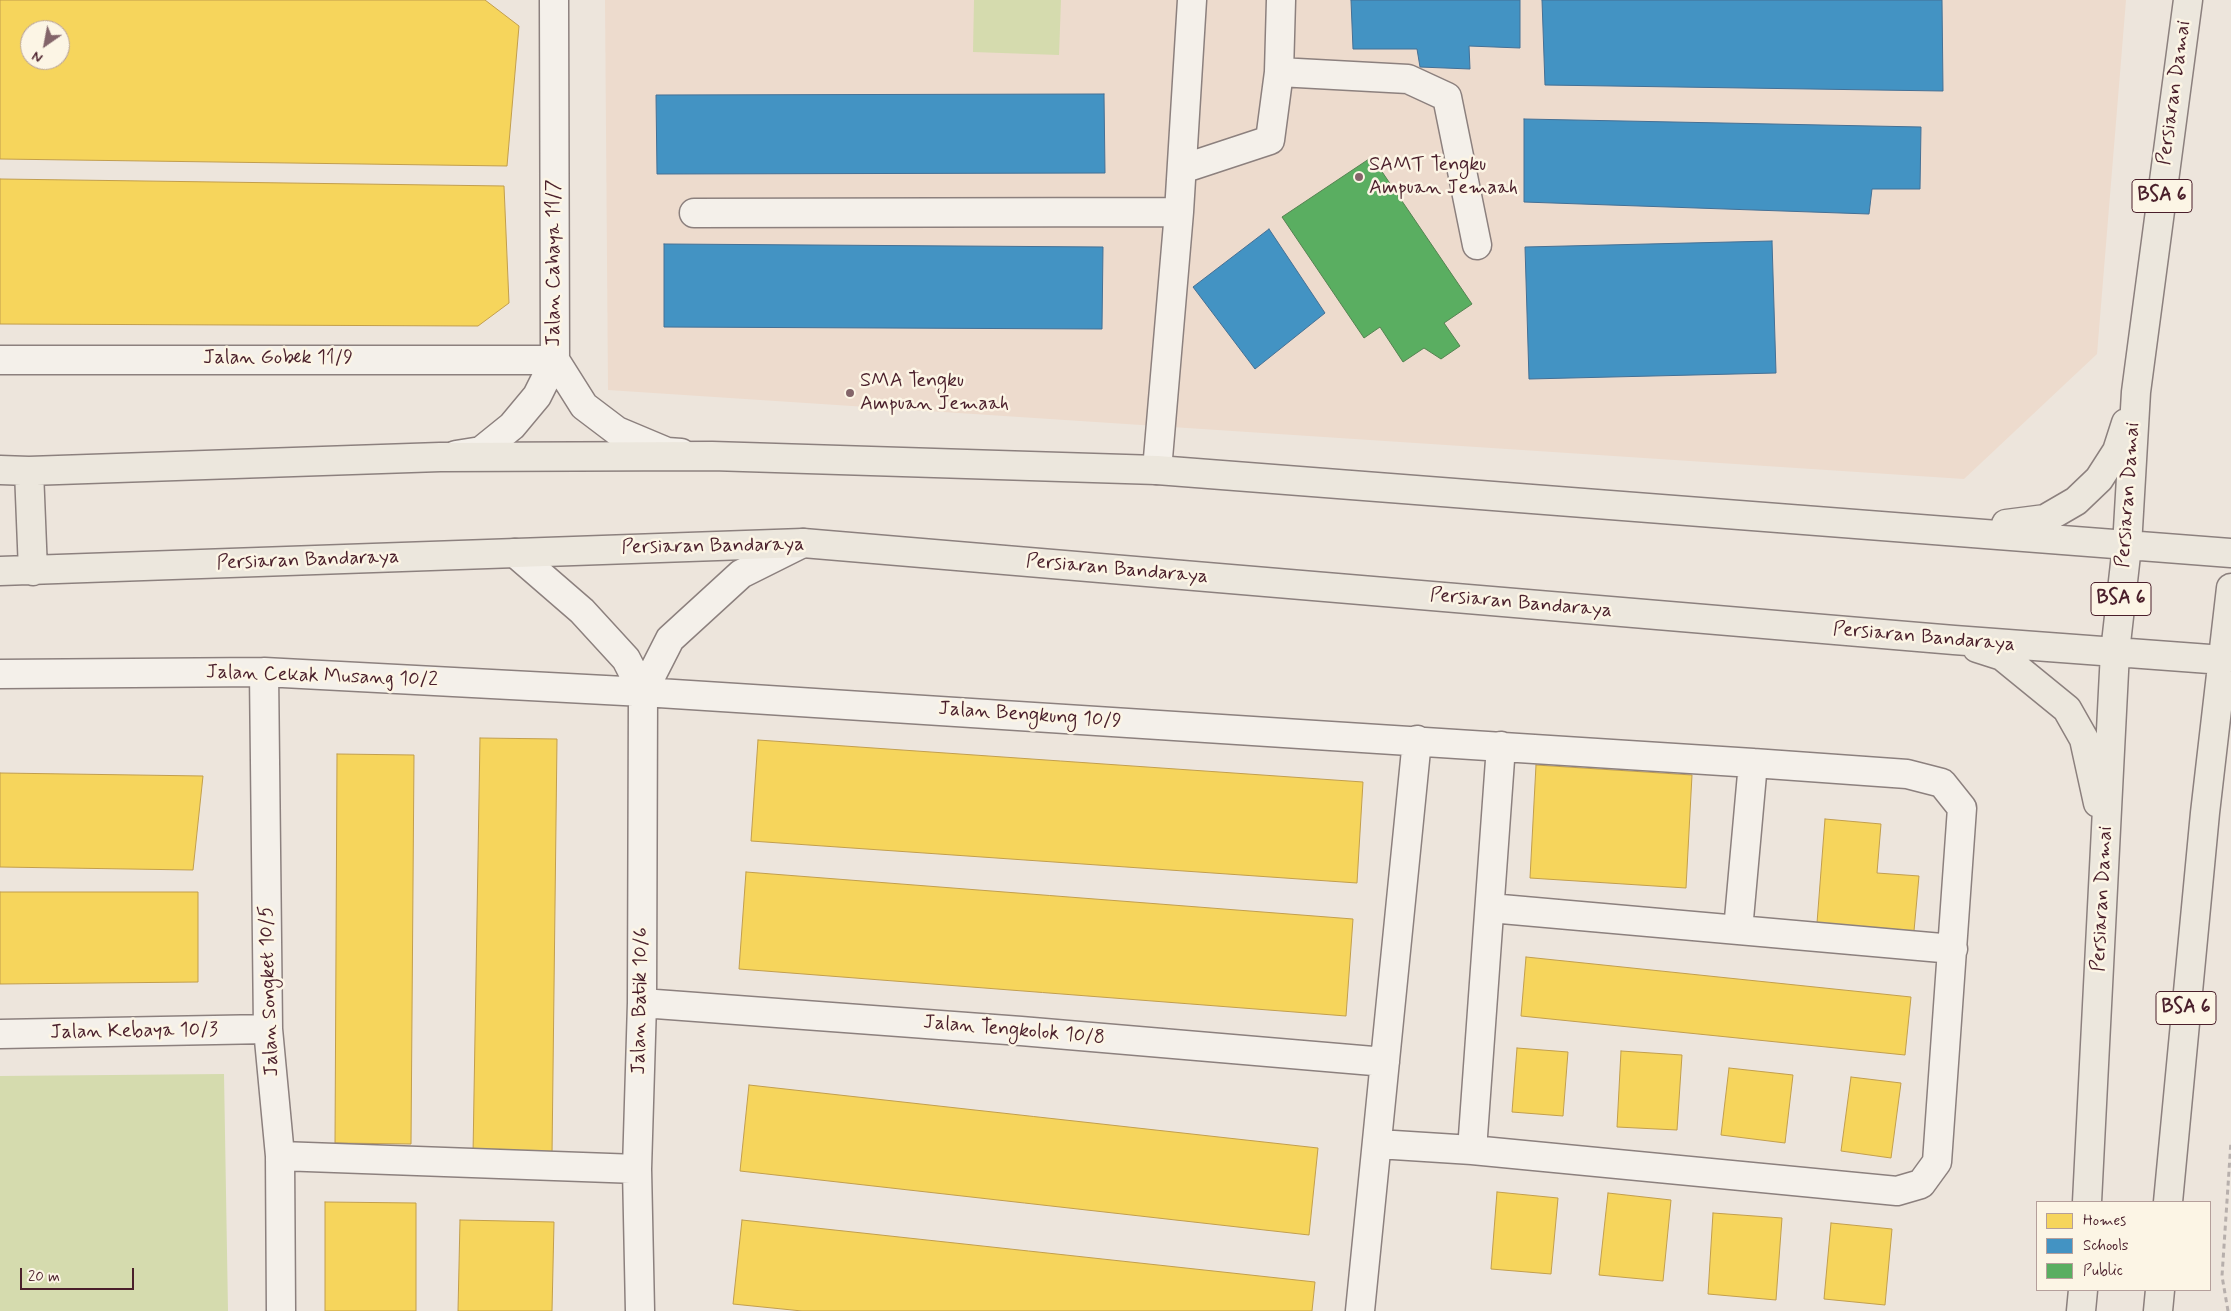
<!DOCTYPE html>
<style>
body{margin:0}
#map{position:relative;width:2231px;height:1311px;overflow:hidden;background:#ede5dc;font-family:Mynerve,sans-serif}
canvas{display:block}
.legend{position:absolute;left:2036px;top:1201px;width:175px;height:90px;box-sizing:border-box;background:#fcf5e5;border:1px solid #b59f9b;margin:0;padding:6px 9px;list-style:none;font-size:15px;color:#4a1f2b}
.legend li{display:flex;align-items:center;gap:10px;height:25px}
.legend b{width:25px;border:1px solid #b59f9b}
.north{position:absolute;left:20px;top:20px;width:50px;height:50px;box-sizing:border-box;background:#fcf5e5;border:1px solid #b59f9b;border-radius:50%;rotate:213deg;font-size:14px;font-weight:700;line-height:20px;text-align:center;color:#4a1f2b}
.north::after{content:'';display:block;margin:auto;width:18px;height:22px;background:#836469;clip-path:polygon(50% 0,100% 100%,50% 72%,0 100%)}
.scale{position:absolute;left:20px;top:1268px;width:114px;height:22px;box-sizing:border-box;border:2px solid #4a1f2b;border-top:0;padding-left:6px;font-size:15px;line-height:18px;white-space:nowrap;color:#4a1f2b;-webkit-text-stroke:4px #fcf5e5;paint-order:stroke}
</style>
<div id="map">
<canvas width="2231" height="1311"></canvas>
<ul class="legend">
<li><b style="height:14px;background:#f6d55c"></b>Homes</li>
<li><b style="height:14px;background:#4393c3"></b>Schools</li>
<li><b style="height:14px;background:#5aae61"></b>Public</li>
</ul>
<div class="north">N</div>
<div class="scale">20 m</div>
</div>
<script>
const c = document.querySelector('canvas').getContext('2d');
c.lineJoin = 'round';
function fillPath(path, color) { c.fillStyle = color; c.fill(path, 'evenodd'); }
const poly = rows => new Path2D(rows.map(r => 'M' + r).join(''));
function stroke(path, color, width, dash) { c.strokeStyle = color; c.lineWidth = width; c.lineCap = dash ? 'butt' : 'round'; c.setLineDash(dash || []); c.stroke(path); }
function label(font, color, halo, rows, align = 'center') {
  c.font = font + ' Mynerve,sans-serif'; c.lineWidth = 5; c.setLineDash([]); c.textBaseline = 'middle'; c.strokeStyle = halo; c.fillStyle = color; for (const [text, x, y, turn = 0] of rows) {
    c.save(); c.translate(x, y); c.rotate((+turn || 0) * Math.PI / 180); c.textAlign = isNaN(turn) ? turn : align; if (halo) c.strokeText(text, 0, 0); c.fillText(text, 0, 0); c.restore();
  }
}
fillPath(poly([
 [605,0,2126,0,2097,354,1964,479,608,390]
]), '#eddbcd');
fillPath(poly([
 [974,0,1061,0,1059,55,973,52],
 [224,1074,228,1311,0,1311,0,1076]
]), '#d5dbae');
const homes = poly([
 [0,0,485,0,519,26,507,166,0,159,0,0],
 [30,30,60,30,60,60,30,60,30,30],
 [0,179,504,186,509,303,478,326,0,324,0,179],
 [480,738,557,739,552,1155,473,1154,480,738],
 [758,740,1363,782,1357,883,751,841,758,740],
 [337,754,414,755,411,1144,335,1143,337,754],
 [1536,765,1692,775,1686,888,1530,878,1536,765],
 [0,773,203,776,193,870,0,867,0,773],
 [1825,819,1881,824,1877,873,1919,876,1914,931,1817,923,1825,819],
 [746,872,1353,919,1346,1016,739,969,746,872],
 [0,892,198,892,198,982,0,984,0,892],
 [1526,957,1911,997,1905,1055,1521,1016,1526,957],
 [1517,1048,1568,1052,1563,1116,1512,1112,1517,1048],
 [1621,1051,1682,1055,1677,1130,1617,1127,1621,1051],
 [1729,1068,1793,1075,1785,1143,1721,1135,1729,1068],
 [1851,1077,1901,1083,1891,1158,1841,1151,1851,1077],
 [749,1085,1318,1148,1309,1235,740,1171,749,1085],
 [1497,1192,1558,1198,1551,1274,1491,1269,1497,1192],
 [1608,1193,1671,1200,1663,1281,1599,1275,1608,1193],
 [325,1202,416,1203,416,1311,325,1311,325,1202],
 [1713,1213,1782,1218,1776,1300,1708,1294,1713,1213],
 [460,1220,554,1222,552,1311,458,1311,460,1220],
 [742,1220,1315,1282,1312,1311,802,1311,733,1304,742,1220],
 [1831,1223,1892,1229,1885,1305,1824,1299,1831,1223]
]);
fillPath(homes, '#f6d55c');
stroke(homes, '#c29e4d', 1);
const schools = poly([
 [1351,0,1520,0,1520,48,1469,46,1470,69,1420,67,1417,49,1353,49,1351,0],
 [1542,0,1942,0,1943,91,1545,85,1542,0],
 [1104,94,1105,173,657,174,656,95,1104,94],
 [1524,119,1921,127,1920,189,1872,189,1869,214,1524,202,1524,119],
 [1269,229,1325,313,1255,369,1193,287,1269,229],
 [1772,241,1776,373,1529,379,1525,247,1772,241],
 [664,244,1103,247,1102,329,664,327,664,244]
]);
fillPath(schools, '#4393c3');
stroke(schools, '#457095', 1);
const public = poly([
 [1372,157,1472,304,1444,323,1460,346,1441,359,1424,348,1403,362,1380,327,1364,338,1282,217,1372,157]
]);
fillPath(public, '#5aae61');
stroke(public, '#558351', 1);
const minor = poly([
 [554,0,555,360,584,406,617,431,667,452,681,453],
 [1279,72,1408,79,1447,97,1477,245],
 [1182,169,1270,140,1279,72,1281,0],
 [694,213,1179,212],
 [0,360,555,360],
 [456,455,481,451,512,426,537,396,555,360],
 [1157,470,1179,212,1192,0],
 [515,553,582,611,626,659,643,692,642,1003,637,1169,640,1311],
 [264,672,268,1029,280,1156,281,1311],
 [0,674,264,672,643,692,1753,763,1907,774,1942,783,1962,808,1937,1162,1921,1184,1897,1191,1472,1150,1378,1144],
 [643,692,670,639,741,574,803,543],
 [1490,908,1953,949],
 [1738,930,1753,763],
 [642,1003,1021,1031,1385,1062],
 [0,1034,268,1029],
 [1472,1150,1501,746],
 [280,1156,637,1169],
 [1360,1311,1417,740]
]);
const major = poly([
 [0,470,29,471,440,457,712,456,1157,470,2231,553],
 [29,471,33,571],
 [2006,524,2045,519,2076,501,2099,479,2117,451,2126,423],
 [0,571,803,543,1954,640,2223,660,2231,656],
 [1977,648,2002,656,2067,709,2084,739,2098,803],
 [2087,1202,2115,652,2127,546,2136,392,2188,0],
 [2168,1202,2205,813,2231,588],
 [2081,1311,2083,1290],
 [2158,1311,2160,1290]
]);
stroke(minor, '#8c807e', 31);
stroke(major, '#8c807e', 31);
stroke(poly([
 [2228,1311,2222,1276,2231,1141]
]), '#b7afac', 3, [5, 4]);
stroke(minor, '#f4f0ea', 28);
stroke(major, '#ece7dd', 28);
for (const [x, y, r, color] of [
 [1359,177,5,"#836469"],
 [850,393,5,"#836469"]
]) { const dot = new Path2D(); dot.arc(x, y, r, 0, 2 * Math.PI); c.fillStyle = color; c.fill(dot); stroke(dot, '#fcf5e5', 2); }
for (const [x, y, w] of [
 [2162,196,60],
 [2121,599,60],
 [2186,1008,60]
]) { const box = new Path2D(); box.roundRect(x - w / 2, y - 16.5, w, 33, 4); c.fillStyle = '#fcf5e5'; c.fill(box); stroke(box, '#4a1f2b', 1); }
label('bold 19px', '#4a1f2b', null, [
 ["BSA 6",2162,196],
 ["BSA 6",2121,599],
 ["BSA 6",2186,1008]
]);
label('20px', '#4a1f2b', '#fcf5e5', [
 ["Persiaran Damai",2175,93,-82],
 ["Jalan Cahaya 11/7",555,263,-90],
 ["Jalan Gobek 11/9",278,359],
 ["Persiaran Damai",2129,495,-86],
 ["Persiaran Bandaraya",713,547,-1],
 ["Persiaran Bandaraya",308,561,-2],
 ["Persiaran Bandaraya",1117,570,5],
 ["Persiaran Bandaraya",1521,604,5],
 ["Persiaran Bandaraya",1924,638,5],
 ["Jalan Cekak Musang 10/2",322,677,2],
 ["Jalan Bengkung 10/9",1030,716,4],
 ["Persiaran Damai",2103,899,-87],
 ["Jalan Songket 10/5",270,991,-92],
 ["Jalan Batik 10/6",641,1001,-89],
 ["Jalan Tengkolok 10/8",1014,1031,5],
 ["Jalan Kebaya 10/3",134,1032,-1]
]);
label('20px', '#4a1f2b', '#fcf5e5', [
 ["SAMT Tengku",1369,166],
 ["Ampuan Jemaah",1369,189],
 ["SMA Tengku",860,382],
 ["Ampuan Jemaah",860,405]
], 'left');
</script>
